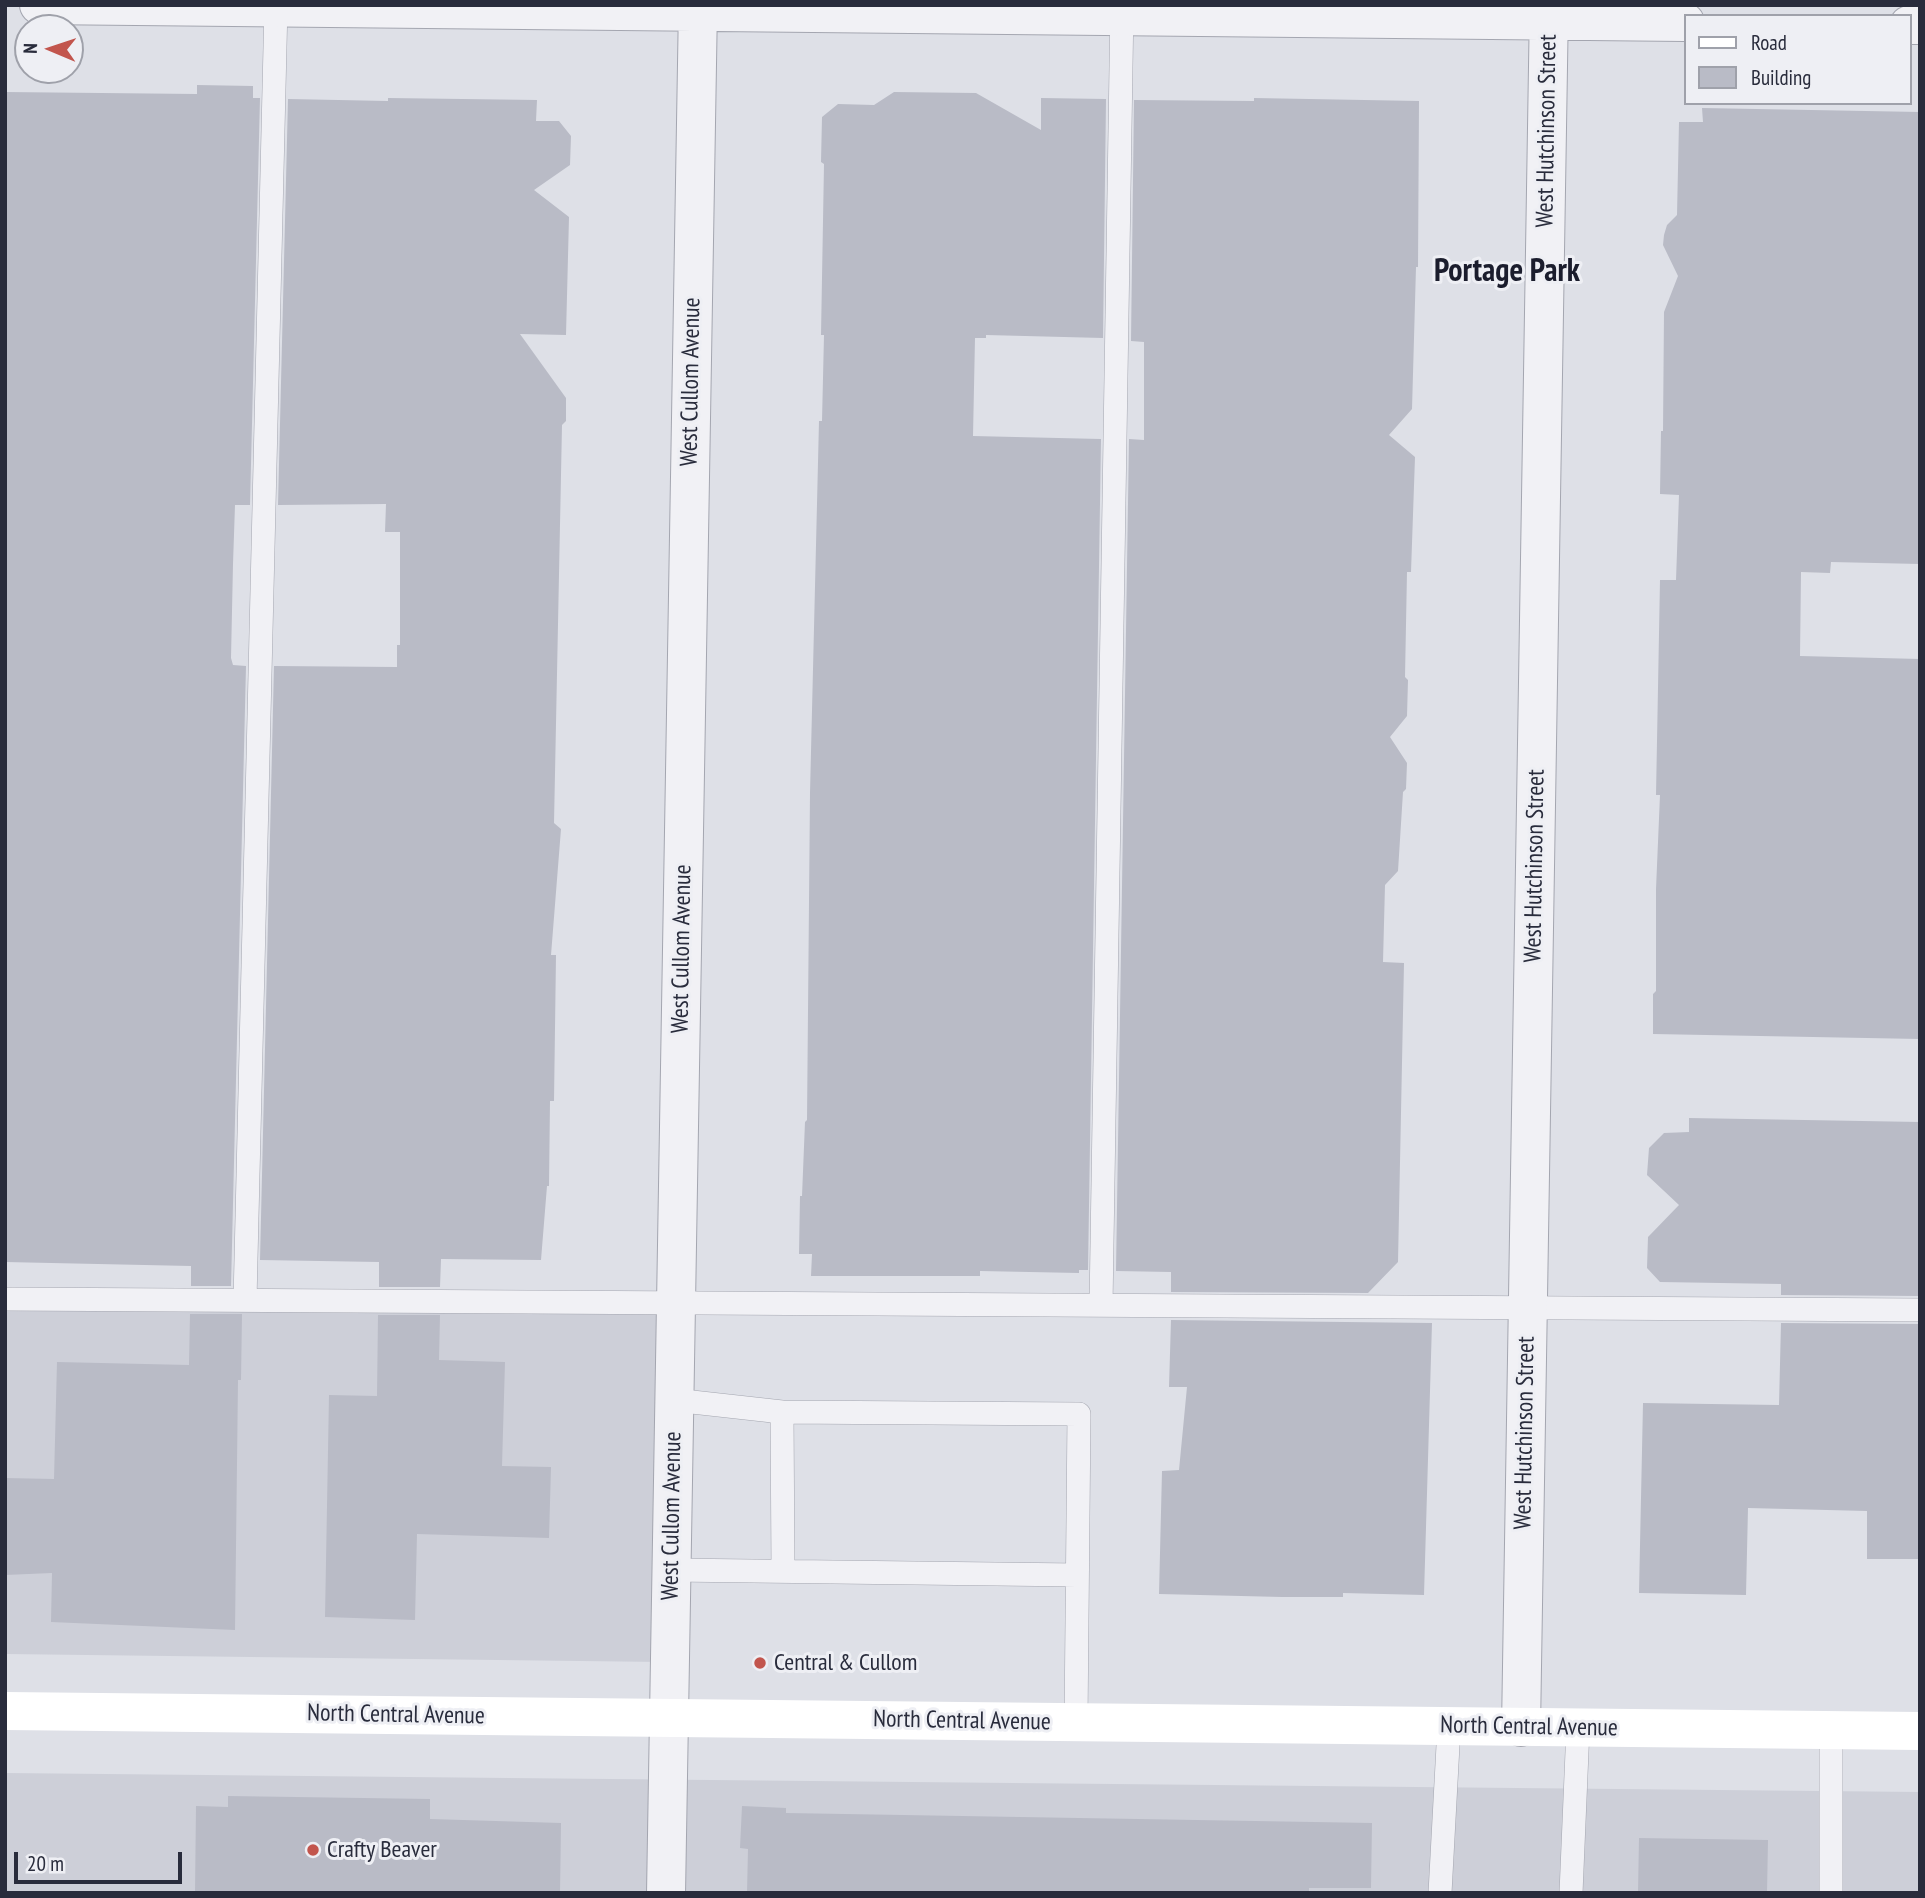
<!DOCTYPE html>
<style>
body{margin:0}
#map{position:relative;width:1925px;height:1898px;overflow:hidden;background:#dee0e7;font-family:"PT Sans Narrow",sans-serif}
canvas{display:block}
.frame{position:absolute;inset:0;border:7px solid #292c3c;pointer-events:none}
.legend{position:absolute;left:1684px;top:14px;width:228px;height:91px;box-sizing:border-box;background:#eeeff4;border:2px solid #9fa1aa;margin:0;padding:9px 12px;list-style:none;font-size:21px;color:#292c3c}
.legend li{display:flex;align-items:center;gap:14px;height:35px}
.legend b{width:35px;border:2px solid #9fa1aa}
.north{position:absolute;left:14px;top:14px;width:70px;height:70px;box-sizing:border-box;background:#eeeff4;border:2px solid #9fa1aa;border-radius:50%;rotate:272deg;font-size:19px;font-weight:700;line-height:28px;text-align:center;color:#292c3c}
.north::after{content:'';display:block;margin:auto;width:24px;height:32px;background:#c2554d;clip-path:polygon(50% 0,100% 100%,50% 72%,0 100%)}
.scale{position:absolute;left:14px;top:1852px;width:168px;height:32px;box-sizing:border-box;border:4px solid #292c3c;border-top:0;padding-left:9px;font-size:21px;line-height:24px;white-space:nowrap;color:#292c3c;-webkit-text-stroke:5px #eeeff4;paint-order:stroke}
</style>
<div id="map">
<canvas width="1925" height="1898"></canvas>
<div class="frame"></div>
<ul class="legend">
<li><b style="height:9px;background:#fff"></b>Road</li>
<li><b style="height:19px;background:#b9bbc6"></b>Building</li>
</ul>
<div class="north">N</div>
<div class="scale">20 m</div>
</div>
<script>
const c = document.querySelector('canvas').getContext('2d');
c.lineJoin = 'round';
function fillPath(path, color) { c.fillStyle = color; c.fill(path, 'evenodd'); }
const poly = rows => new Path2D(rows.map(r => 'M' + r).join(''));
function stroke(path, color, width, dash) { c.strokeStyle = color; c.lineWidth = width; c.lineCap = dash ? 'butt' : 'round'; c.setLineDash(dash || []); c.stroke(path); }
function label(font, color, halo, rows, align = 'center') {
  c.font = font + ' "PT Sans Narrow",sans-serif'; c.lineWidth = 6; c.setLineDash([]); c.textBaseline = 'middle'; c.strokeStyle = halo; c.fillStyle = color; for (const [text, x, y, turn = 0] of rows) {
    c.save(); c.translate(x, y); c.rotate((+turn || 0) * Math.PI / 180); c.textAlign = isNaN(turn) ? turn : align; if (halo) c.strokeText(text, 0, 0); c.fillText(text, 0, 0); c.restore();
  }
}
fillPath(poly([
 [5,1297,667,1305,662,1662,5,1654],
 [5,1773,1920,1792,1920,1893,5,1893]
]), '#cdcfd8');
fillPath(poly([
 [197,85,253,86,253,98,260,98,250,505,235,505,233,564,231,658,233,665,246,666,231,1286,191,1286,191,1266,5,1262,5,92,197,94],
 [894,92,976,93,1041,130,1041,98,1106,99,1103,338,986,335,986,338,975,338,973,436,1101,439,1088,1270,1079,1270,1079,1273,980,1271,980,1276,811,1276,812,1254,799,1254,800,1196,802,1196,805,1122,807,1120,810,793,819,421,822,421,824,335,821,335,824,164,821,162,822,117,838,104,874,105],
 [388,98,537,100,536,121,559,121,571,136,570,165,534,190,569,217,566,335,520,334,566,398,566,421,562,425,554,823,561,829,551,955,556,955,554,1101,550,1101,549,1186,547,1186,541,1260,441,1259,440,1287,379,1287,379,1262,260,1260,274,666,397,667,397,645,400,645,400,532,385,532,386,504,278,505,288,99,388,101],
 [1254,98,1419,101,1418,267,1416,267,1412,409,1389,435,1415,457,1411,572,1407,572,1405,677,1408,680,1407,716,1390,737,1407,763,1406,789,1403,792,1398,871,1385,885,1383,962,1404,963,1398,1262,1368,1293,1171,1292,1171,1272,1116,1271,1129,439,1144,440,1144,342,1131,341,1134,100,1254,101],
 [1702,108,1920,112,1920,564,1831,562,1830,573,1801,572,1800,656,1920,659,1920,1039,1653,1034,1653,994,1656,991,1656,889,1660,795,1656,795,1660,580,1676,580,1679,495,1660,494,1661,431,1663,431,1664,312,1678,276,1663,245,1664,235,1667,225,1677,215,1679,122,1703,122],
 [1689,1118,1920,1122,1920,1296,1781,1295,1781,1284,1660,1282,1647,1268,1648,1237,1679,1205,1647,1175,1649,1148,1664,1133,1689,1132],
 [190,1314,242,1314,241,1380,238,1380,235,1630,51,1622,52,1573,5,1575,5,1478,54,1479,57,1362,189,1365],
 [378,1315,440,1315,439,1360,505,1362,502,1466,551,1467,549,1538,417,1534,415,1620,325,1617,329,1395,377,1396],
 [1171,1320,1432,1323,1424,1595,1343,1593,1343,1597,1282,1597,1159,1594,1162,1471,1179,1470,1187,1387,1169,1387],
 [1781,1323,1920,1324,1920,1559,1867,1559,1867,1511,1748,1508,1746,1595,1639,1593,1643,1403,1779,1405],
 [228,1796,430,1799,430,1819,561,1823,560,1893,195,1893,196,1806,228,1807],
 [742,1806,786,1808,786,1813,1372,1823,1371,1888,1309,1888,1309,1893,747,1893,748,1849,740,1848],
 [1639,1838,1768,1840,1767,1893,1638,1893]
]), '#b9bbc6');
const service = poly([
 [5,1299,1920,1310],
 [245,1300,276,5],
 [1101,1305,1122,5],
 [674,1400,782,1412],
 [672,1570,1077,1575],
 [783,1571,782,1412,1079,1414,1076,1723],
 [1440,1893,1449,1727],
 [1571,1893,1578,1728],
 [1831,1893,1831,1730]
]);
const minor = poly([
 [39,5,1685,22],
 [1909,25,1920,25],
 [1521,1727,1549,5],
 [666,1893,698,5]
]);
stroke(service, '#a4a6b0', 24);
stroke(minor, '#a4a6b0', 40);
stroke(service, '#f1f1f5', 23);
stroke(minor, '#f1f1f5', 38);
stroke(poly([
 [5,1711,1920,1731]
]), '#fff', 38);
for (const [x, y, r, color] of [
 [760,1663,7,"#c2554d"],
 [313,1850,7,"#c2554d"]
]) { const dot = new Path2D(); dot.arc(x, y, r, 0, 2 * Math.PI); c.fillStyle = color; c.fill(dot); stroke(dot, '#eeeff4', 2.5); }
label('24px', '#292c3c', '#eeeff4', [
 ["West Hutchinson Street",1547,131,-89],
 ["West Cullom Avenue",691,382,-89],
 ["West Hutchinson Street",1535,866,-89],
 ["West Cullom Avenue",682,949,-89],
 ["West Hutchinson Street",1525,1433,-89],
 ["West Cullom Avenue",672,1516,-89],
 ["North Central Avenue",396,1715,1],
 ["North Central Avenue",962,1721,1],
 ["North Central Avenue",1529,1727,1]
]);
label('24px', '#292c3c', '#eeeff4', [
 ["Central & Cullom",774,1663],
 ["Crafty Beaver",327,1850]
], 'left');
label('bold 32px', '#1b1d2d', '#eeeff4', [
 ["Portage Park",1507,272]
]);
</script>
